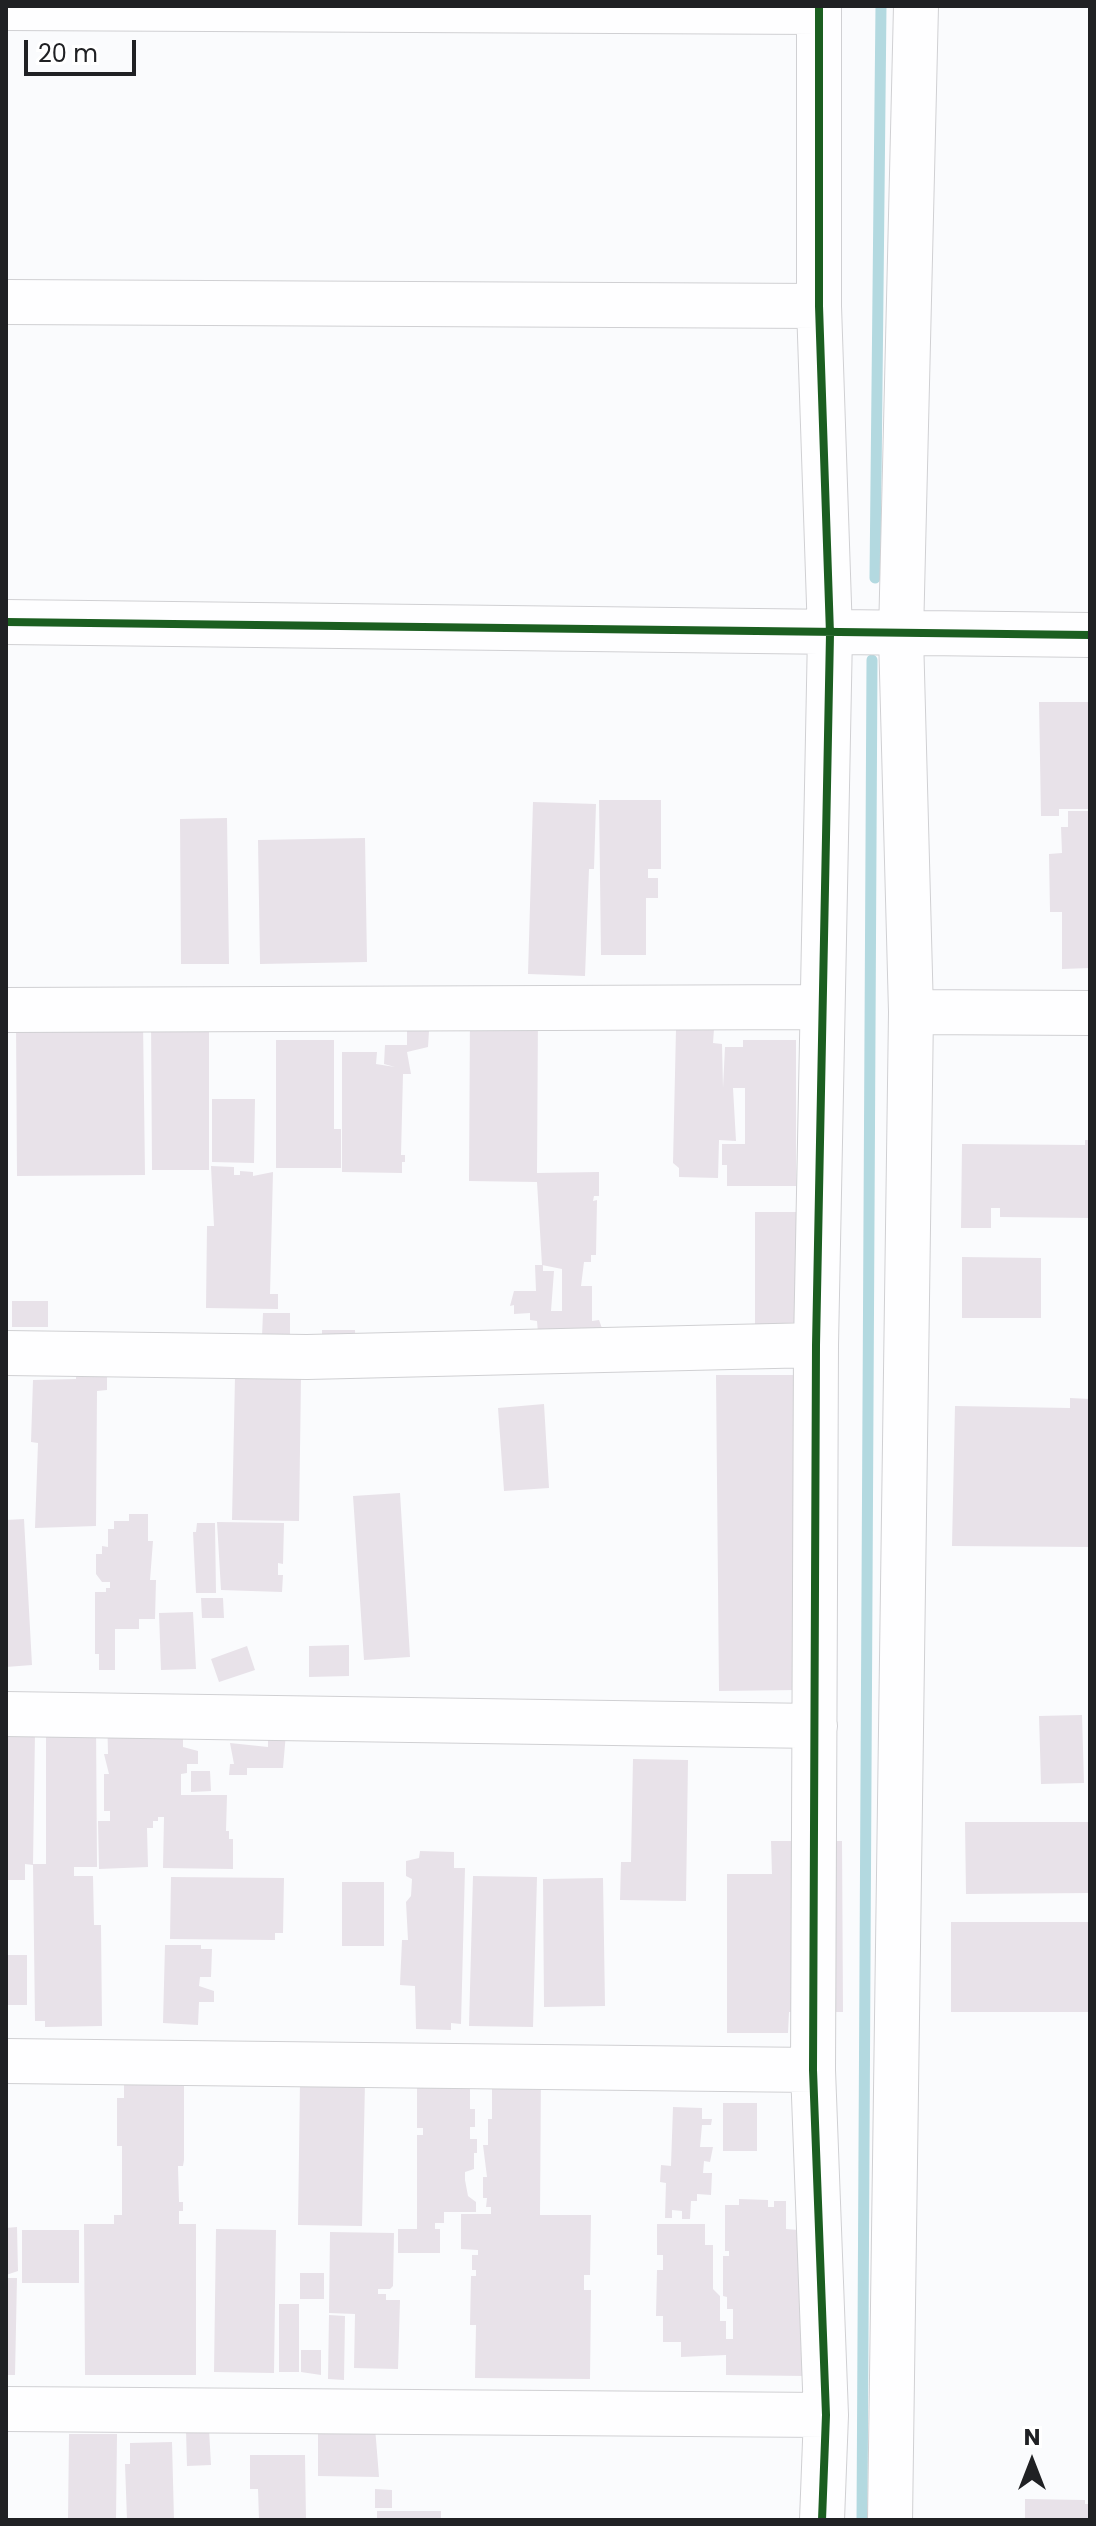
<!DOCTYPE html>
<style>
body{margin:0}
#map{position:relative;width:1096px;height:2526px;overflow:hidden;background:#fafbfd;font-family:Poppins,sans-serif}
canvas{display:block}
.frame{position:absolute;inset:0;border:8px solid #202124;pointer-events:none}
.north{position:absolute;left:992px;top:2422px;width:80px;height:80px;-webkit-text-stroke:6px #fff;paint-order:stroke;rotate:0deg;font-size:22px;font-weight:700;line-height:32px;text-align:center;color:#202124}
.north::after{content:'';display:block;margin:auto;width:28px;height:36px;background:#202124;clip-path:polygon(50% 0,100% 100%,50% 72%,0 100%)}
.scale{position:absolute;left:24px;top:40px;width:112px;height:36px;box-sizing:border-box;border:4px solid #202124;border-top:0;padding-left:10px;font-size:24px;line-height:28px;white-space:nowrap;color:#202124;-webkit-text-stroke:6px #fff;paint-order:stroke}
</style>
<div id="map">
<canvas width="1096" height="2526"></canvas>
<div class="frame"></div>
<div class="north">N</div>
<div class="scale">20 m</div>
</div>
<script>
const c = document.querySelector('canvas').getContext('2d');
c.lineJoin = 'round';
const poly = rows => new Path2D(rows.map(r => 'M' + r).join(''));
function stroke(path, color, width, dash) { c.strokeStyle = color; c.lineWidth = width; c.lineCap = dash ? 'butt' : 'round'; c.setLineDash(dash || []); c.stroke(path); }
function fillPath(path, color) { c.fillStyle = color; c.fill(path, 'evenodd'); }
stroke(poly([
 [875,578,881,6],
 [862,2520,872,660]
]), '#b3d9e0', 11);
fillPath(poly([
 [1039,702,1090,702,1090,809,1059,809,1059,816,1041,816],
 [599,800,661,800,661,869,648,869,648,878,658,878,658,898,646,898,646,955,601,955],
 [533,802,596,804,594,869,589,869,585,976,528,974],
 [1068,811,1090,811,1090,968,1062,969,1062,912,1050,912,1049,854,1062,853,1061,827,1068,827],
 [227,818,229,964,181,964,180,819],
 [365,838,367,962,260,964,258,840],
 [470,1012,538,1013,537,1173,599,1172,599,1196,594,1196,593,1201,597,1200,596,1255,591,1255,591,1262,584,1262,581,1286,592,1286,592,1321,599,1320,603,1331,538,1333,537,1321,530,1320,530,1313,514,1314,514,1305,510,1306,514,1291,536,1291,535,1265,543,1265,543,1271,554,1271,551,1311,562,1311,562,1269,542,1265,537,1182,469,1181],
 [407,1019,424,1024,424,1031,429,1031,428,1047,407,1052,411,1074,403,1074,401,1155,405,1155,405,1162,402,1162,402,1173,342,1172,342,1052,377,1052,376,1064,395,1067,384,1064,385,1045,407,1045],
 [151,1020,209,1020,209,1170,152,1170],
 [143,1021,145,1175,17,1176,16,1022],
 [676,1029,714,1029,713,1043,722,1044,723,1088,725,1047,743,1047,743,1040,796,1040,796,1186,727,1186,727,1165,722,1165,722,1144,745,1144,745,1088,733,1088,736,1141,719,1140,718,1178,679,1177,679,1168,673,1163],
 [276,1040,334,1040,334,1129,341,1129,341,1168,276,1168],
 [212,1099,255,1099,254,1163,212,1162],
 [1085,1140,1090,1140,1090,1218,1000,1217,1000,1208,991,1208,991,1228,961,1228,962,1144,1085,1145],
 [211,1166,234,1167,234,1175,240,1175,240,1171,253,1172,253,1176,273,1172,270,1294,278,1294,278,1309,206,1308,207,1226,214,1226],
 [755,1212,814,1212,814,1347,755,1347],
 [962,1257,1041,1258,1041,1318,962,1318],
 [12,1301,48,1301,48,1327,12,1327],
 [263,1313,290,1313,290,1337,262,1336],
 [322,1330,355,1330,356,1349,322,1349],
 [76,1357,107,1357,107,1390,97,1391,96,1526,35,1528,38,1443,31,1442,33,1380,76,1379],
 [716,1375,794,1375,797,1690,719,1691],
 [235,1377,301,1378,299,1521,232,1520],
 [1070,1398,1090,1399,1090,1547,952,1546,955,1406,1070,1408],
 [544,1404,549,1488,504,1491,498,1408],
 [400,1493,410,1657,364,1660,353,1496],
 [129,1514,148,1514,148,1541,153,1541,150,1580,156,1580,155,1619,139,1619,139,1629,115,1629,115,1670,99,1670,99,1654,95,1654,95,1592,106,1592,106,1588,110,1588,110,1582,102,1582,96,1574,96,1554,102,1554,102,1546,108,1547,108,1529,114,1529,114,1521,129,1521],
 [24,1519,32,1665,6,1667,6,1520],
 [217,1522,284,1523,283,1564,278,1563,278,1575,283,1575,282,1592,221,1590],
 [197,1523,215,1523,216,1593,196,1593,193,1532,196,1532],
 [201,1598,223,1598,224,1618,202,1618],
 [193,1612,196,1669,161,1670,159,1613],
 [349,1645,349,1676,309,1677,309,1646],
 [247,1646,255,1670,219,1682,211,1659],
 [107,1710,183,1734,183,1747,198,1751,198,1764,187,1764,187,1773,181,1774,181,1795,227,1795,226,1831,229,1831,229,1839,233,1839,233,1869,163,1868,164,1817,158,1817,158,1821,153,1821,153,1828,147,1828,148,1867,99,1869,98,1821,110,1821,110,1811,104,1811,104,1774,109,1774,104,1754,108,1754],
 [1082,1715,1084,1783,1041,1784,1039,1716],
 [46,1721,96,1721,97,1867,74,1867,74,1876,93,1876,94,1925,101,1925,102,2026,45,2027,45,2021,35,2021,33,1865,25,1864,25,1880,6,1880,6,1733,35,1733,33,1864,46,1864],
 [268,1733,286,1733,283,1768,247,1768,247,1775,229,1775,230,1764,234,1764,230,1743,268,1747],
 [633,1759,688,1760,686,1901,620,1900,621,1862,631,1862],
 [191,1771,210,1771,211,1791,191,1792],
 [965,1822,1090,1822,1090,1893,966,1894],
 [771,1841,842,1841,843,2012,789,2012,788,2033,727,2033,727,1874,772,1874],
 [420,1851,454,1852,454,1868,465,1868,461,2024,451,2023,451,2030,416,2029,415,1986,400,1985,402,1940,408,1940,406,1902,411,1896,412,1879,406,1876,406,1861,419,1858],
 [473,1876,537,1877,533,2027,469,2026],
 [171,1877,284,1878,283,1933,275,1933,275,1940,170,1939],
 [603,1878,605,2006,544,2007,543,1879],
 [342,1882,384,1882,384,1946,342,1946],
 [951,1922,1090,1922,1090,2012,951,2012],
 [165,1945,201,1945,201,1949,212,1949,211,1977,200,1977,199,1986,214,1991,214,2002,199,2002,198,2025,163,2023],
 [6,1955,27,1955,27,2005,6,2005],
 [417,2059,470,2072,470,2109,475,2109,475,2127,470,2127,470,2139,477,2139,477,2153,474,2153,474,2169,465,2172,465,2180,468,2196,476,2202,476,2212,444,2212,444,2223,435,2223,435,2229,440,2229,440,2253,398,2253,398,2229,417,2229,417,2135,423,2135,423,2128,417,2128],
 [184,2067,184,2160,183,2166,178,2166,179,2202,183,2202,183,2211,179,2211,179,2224,196,2224,196,2375,85,2375,84,2224,114,2224,114,2215,122,2215,122,2146,117,2146,117,2098,124,2098,124,2078],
 [541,2067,540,2215,591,2215,590,2275,584,2275,584,2290,591,2290,590,2379,475,2378,476,2325,470,2325,471,2276,476,2276,476,2270,472,2270,472,2255,478,2255,478,2250,461,2249,461,2214,491,2214,491,2207,486,2207,487,2198,483,2198,483,2177,487,2177,483,2145,488,2145,488,2119,492,2119,492,2071],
 [300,2081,365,2082,362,2226,298,2225],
 [723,2103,757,2103,757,2151,723,2151],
 [673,2107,702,2108,702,2119,712,2119,711,2125,702,2125,700,2147,713,2147,710,2162,704,2161,703,2173,712,2173,711,2195,697,2194,697,2201,691,2201,690,2219,682,2219,682,2211,672,2210,672,2218,665,2218,666,2183,660,2182,661,2165,671,2166],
 [739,2199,768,2200,768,2207,774,2207,774,2201,786,2201,786,2229,799,2230,806,2376,726,2375,726,2355,681,2357,681,2342,663,2342,663,2316,656,2316,657,2270,663,2270,663,2255,657,2255,657,2224,705,2224,705,2245,713,2245,713,2289,720,2296,720,2321,726,2321,726,2339,733,2339,733,2309,727,2309,727,2297,723,2296,723,2256,729,2256,729,2251,725,2251,725,2205,739,2205],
 [17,2227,18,2271,6,2275,6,2228],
 [216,2229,276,2230,274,2373,214,2372],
 [22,2230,79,2230,79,2283,22,2283],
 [330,2232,394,2233,393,2286,390,2289,378,2289,378,2294,386,2294,386,2300,400,2300,398,2369,354,2368,355,2314,329,2313],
 [300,2273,324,2273,324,2299,300,2299],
 [6,2278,17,2278,15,2375,6,2375],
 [279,2304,299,2304,299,2372,279,2372],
 [329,2315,345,2316,344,2380,328,2379],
 [301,2350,321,2350,321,2375,301,2372],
 [318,2426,375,2427,379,2477,318,2476],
 [209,2429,211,2465,187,2466,186,2430],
 [69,2434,117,2434,116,2520,68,2520],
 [172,2442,174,2520,127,2520,125,2464,130,2464,130,2443],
 [250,2455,305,2455,306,2520,259,2520,258,2489,250,2489],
 [375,2489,392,2490,392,2508,375,2508],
 [1025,2499,1085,2500,1085,2504,1090,2504,1090,2520,1025,2520],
 [377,2511,441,2511,441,2520,377,2520]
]), '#e8e2e9');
const minor = poly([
 [819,6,819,306,830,634,816,1345,813,2070,826,2415,822,2520],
 [6,8,819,12],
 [6,302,819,306],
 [6,622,1090,635],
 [6,1010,820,1007],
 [911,1012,1090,1013],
 [6,1353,307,1357,816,1345],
 [6,1714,815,1726],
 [6,2061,813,2070],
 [6,2409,826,2415],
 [890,2520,911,1012,901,635,916,6]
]);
stroke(minor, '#d0d0d3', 46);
stroke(minor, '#fefeff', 44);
stroke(poly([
 [819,6,819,306,830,634,816,1345,813,2070,826,2415,822,2520],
 [6,622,1090,635]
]), '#1b5e20', 8);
</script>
